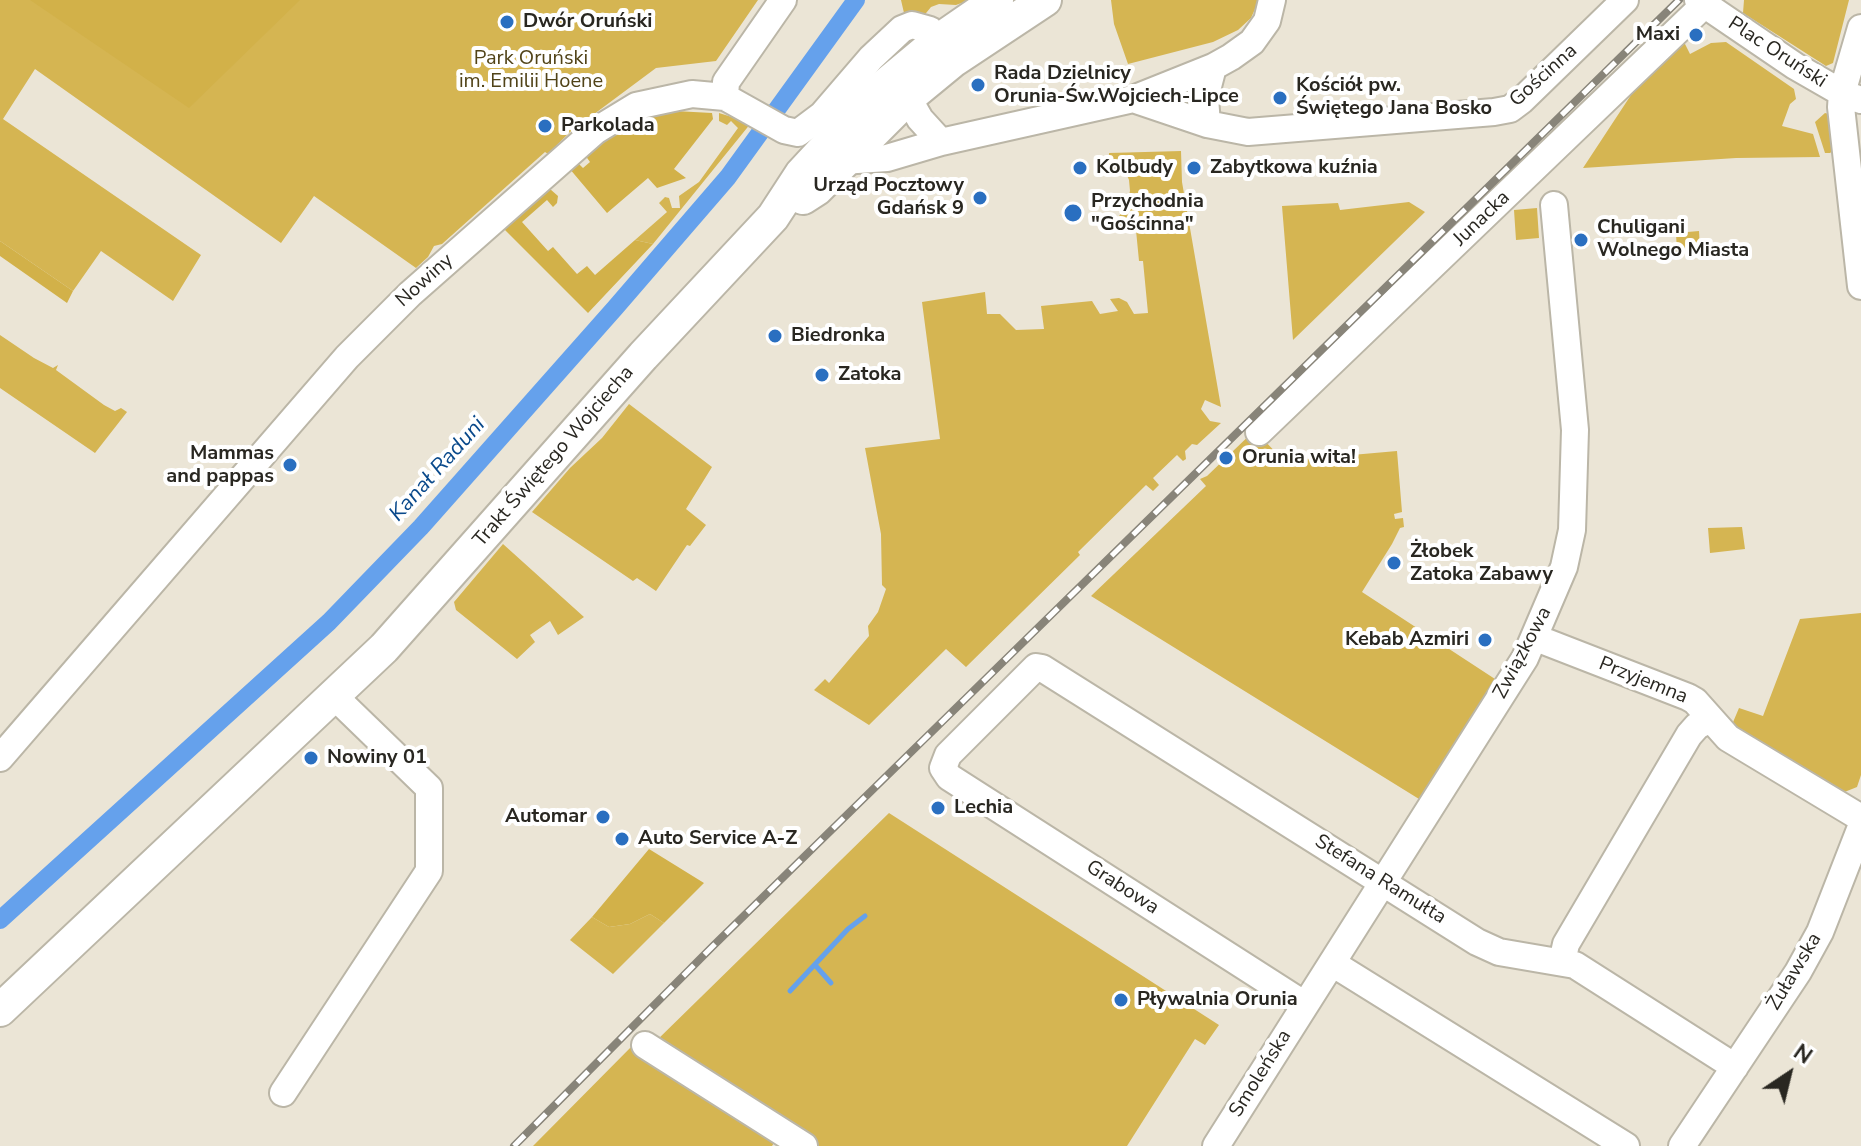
<!DOCTYPE html>
<meta charset="utf-8">
<style>
body{margin:0}
#map{position:relative;width:1861px;height:1146px;overflow:hidden;background:#ebe5d6;font-family:"Nunito Sans",sans-serif}
canvas{display:block}
.north{position:absolute;left:1749px;top:1034px;width:80px;height:80px;-webkit-text-stroke:6px #fff;paint-order:stroke;rotate:35deg;font-size:22px;font-weight:700;line-height:32px;text-align:center;color:#292721}
.north::after{content:'';display:block;margin:auto;width:28px;height:36px;background:#292721;clip-path:polygon(50% 0,100% 100%,50% 72%,0 100%)}
</style>
<div id="map">
<canvas width="1861" height="1146"></canvas>
<div class="north">N</div>
</div>
<script>
const c = document.querySelector('canvas').getContext('2d');
c.lineJoin = 'round';
function fillPath(path, color) { c.fillStyle = color; c.fill(path, 'evenodd'); }
const poly = rows => new Path2D(rows.map(r => 'M' + r).join(''));
function stroke(path, color, width, dash) { c.strokeStyle = color; c.lineWidth = width; c.lineCap = dash ? 'butt' : 'round'; c.setLineDash(dash || []); c.stroke(path); }
function label(font, color, halo, rows, align = 'center') {
  c.font = font + ' "Nunito Sans",sans-serif'; c.lineWidth = 8; c.setLineDash([]); c.textBaseline = 'middle'; c.strokeStyle = halo; c.fillStyle = color; for (const [text, x, y, turn = 0] of rows) {
    c.save(); c.translate(x, y); c.rotate((+turn || 0) * Math.PI / 180); c.textAlign = isNaN(turn) ? turn : align; if (halo) c.strokeText(text, 0, 0); c.fillText(text, 0, 0); c.restore();
  }
}
fillPath(poly([
 [0,0,758,0,716,61,656,68,570,132,548,154,545,152,442,244,434,246,428,257,416,268,314,196,281,243,35,69,3,119,201,255,173,301,101,251,73,291,0,241],
 [901,0,970,0,956,5,939,4,931,7,922,18,904,13],
 [1111,0,1259,0,1251,18,1238,30,1213,42,1128,64,1114,24],
 [1744,0,1849,0,1833,63,1826,66,1743,13],
 [1680,34,1690,54,1711,43,1726,42,1794,89,1796,99,1790,104,1782,126,1813,134,1820,157,1736,158,1583,168,1631,95,1626,84],
 [719,113,751,123,653,244,635,240,667,212,659,203,665,197,669,198,672,208,680,208,679,196,699,182,738,128,731,121,727,125,719,121],
 [1825,113,1829,114,1835,149,1830,153,1825,153,1815,122],
 [1181,151,1182,182,1221,407,1205,400,1201,409,1210,421,1221,423,1197,445,1192,444,1185,451,1186,459,1183,461,1177,455,1153,478,1159,485,1153,491,1146,485,1078,552,1080,555,966,667,946,649,869,725,814,690,825,679,829,683,869,636,868,626,878,612,886,589,882,585,881,534,865,448,940,439,922,302,985,292,987,314,1000,314,1016,330,1044,329,1041,306,1092,301,1100,314,1118,311,1110,299,1119,298,1127,302,1134,314,1148,313,1143,261,1139,261,1135,220,1116,220,1126,207,1130,191,1129,180,1123,166,1109,158,1109,153],
 [1409,202,1425,212,1293,340,1282,206,1338,203,1340,210],
 [1537,208,1539,238,1516,240,1514,210],
 [1699,231,1700,250,1677,252,1676,233],
 [0,335,34,358,53,368,58,365,56,370,104,405,115,411,121,408,127,412,95,453,0,388],
 [629,404,712,467,686,509,706,525,690,546,687,545,656,591,637,578,633,581,532,512,570,468,602,438],
 [1257,428,1262,438,1284,461,1397,451,1402,512,1394,514,1395,519,1403,518,1404,527,1400,528,1392,544,1362,592,1495,679,1419,799,1091,596,1206,486,1200,479,1207,476],
 [1742,527,1745,549,1710,553,1708,528],
 [503,544,584,617,558,635,550,621,530,635,535,642,517,659,456,610,454,602],
 [1861,613,1861,775,1857,787,1842,793,1731,727,1739,708,1763,716,1800,619],
 [889,813,1219,1025,1205,1045,1195,1039,1127,1146,816,1146,654,1043],
 [650,914,664,923,613,974,570,940,592,917,609,927,630,924],
 [633,1045,778,1137,772,1146,533,1146]
]), '#d5b552');
fillPath(poly([
 [30,0,300,0,189,108],
 [675,111,712,113,713,119,674,169,686,178,657,188,648,178,607,213,569,168,577,162,583,168,590,162,585,155,618,130,640,119],
 [550,189,558,196,557,203,553,207,547,200,522,222,548,251,553,247,577,274,587,266,595,275,635,240,653,244,588,313,503,228],
 [0,241,73,291,67,303,0,256],
 [649,849,704,883,664,923,650,914,630,924,609,927,592,917]
]), '#d2b149');
stroke(poly([
 [815,965,831,983],
 [790,991,848,929,865,916]
]), '#65a1ec', 5);
stroke(poly([
 [0,920,329,622,421,527,615,308,728,177,856,0]
]), '#65a1ec', 18);
const minor = poly([
 [1698,0,1795,66,1842,93,1861,100],
 [1861,28,1842,93,1841,107,1861,286],
 [725,97,726,82,783,0],
 [908,98,920,119,941,142],
 [1133,99,1207,124,1248,132,1494,112,1510,109,1522,100,1625,0],
 [1207,124,1205,98,1213,67],
 [842,161,887,158,941,142,1133,99,1213,67,1231,57,1252,42,1267,21,1272,0],
 [1259,432,1704,5],
 [1536,638,1688,697,1695,701,1728,738,1861,818],
 [0,758,347,357,410,294,595,131,636,106,692,94,725,97,784,130,798,133,822,115,871,58,902,29,912,25,930,30,949,55],
 [1562,962,1566,944,1689,735,1697,726,1710,719],
 [1332,963,1626,1146],
 [1305,1005,949,777,943,768,948,755,1036,667,1042,668,1477,942,1499,952,1575,965,1735,1067],
 [645,1045,804,1146],
 [283,1093,429,871,429,788,334,696],
 [1216,1146,1525,658,1564,567,1572,530,1575,430,1554,205],
 [1682,1146,1798,972,1820,932,1861,827]
]);
const major = poly([
 [803,198,817,189,908,98,953,61,1045,0],
 [0,1010,384,648,643,356,773,217,801,174,879,90,939,40,997,0]
]);
stroke(minor, '#bbb6a7', 30);
stroke(major, '#bbb6a7', 36);
stroke(minor, '#fff', 26);
stroke(major, '#fff', 32);
const rail = poly([
 [514,1146,713,946,1679,0]
]);
stroke(rail, '#888479', 8);
stroke(rail, '#fff', 5, [15]);
for (const [x, y, r, color] of [
 [507,22,8,"#2a6fc0"],
 [1696,35,8,"#2a6fc0"],
 [978,85,8,"#2a6fc0"],
 [1280,98,8,"#2a6fc0"],
 [545,126,8,"#2a6fc0"],
 [1080,168,8,"#2a6fc0"],
 [1194,168,8,"#2a6fc0"],
 [980,198,8,"#2a6fc0"],
 [1073,213,10,"#2a6fc0"],
 [1581,240,8,"#2a6fc0"],
 [775,336,8,"#2a6fc0"],
 [822,375,8,"#2a6fc0"],
 [1226,458,8,"#2a6fc0"],
 [290,465,8,"#2a6fc0"],
 [1394,563,8,"#2a6fc0"],
 [1485,640,8,"#2a6fc0"],
 [311,758,8,"#2a6fc0"],
 [938,808,8,"#2a6fc0"],
 [603,817,8,"#2a6fc0"],
 [622,839,8,"#2a6fc0"],
 [1121,1000,8,"#2a6fc0"]
]) { const dot = new Path2D(); dot.arc(x, y, r, 0, 2 * Math.PI); c.fillStyle = color; c.fill(dot); stroke(dot, '#fff', 3); }
label('bold 20px', '#292721', '#fff', [
 ["Dwór Oruński",523,22],
 ["Maxi",1680,35,"right"],
 ["Rada Dzielnicy",994,74],
 ["Orunia-Św.Wojciech-Lipce",994,97],
 ["Kościół pw.",1296,86],
 ["Świętego Jana Bosko",1296,109],
 ["Parkolada",561,126],
 ["Kolbudy",1096,168],
 ["Zabytkowa kuźnia",1210,168],
 ["Urząd Pocztowy",964,186,"right"],
 ["Gdańsk 9",964,209,"right"],
 ["Przychodnia",1091,202],
 ["\"Gościnna\"",1091,225],
 ["Chuligani",1597,228],
 ["Wolnego Miasta",1597,251],
 ["Biedronka",791,336],
 ["Zatoka",838,375],
 ["Mammas",274,454,"right"],
 ["and pappas",274,477,"right"],
 ["Orunia wita!",1242,458],
 ["Żłobek",1410,552],
 ["Zatoka Zabawy",1410,575],
 ["Kebab Azmiri",1469,640,"right"],
 ["Nowiny 01",327,758],
 ["Lechia",954,808],
 ["Automar",587,817,"right"],
 ["Auto Service A-Z",638,839],
 ["Pływalnia Orunia",1137,1000]
], 'left');
label('20px', '#292721', '#fff', [
 ["Plac Oruński",1777,53,33],
 ["Gościnna",1544,76,-42],
 ["Junacka",1482,219,-44],
 ["Nowiny",425,281,-42],
 ["Trakt Świętego Wojciecha",554,457,-49],
 ["Związkowa",1523,653,-62],
 ["Przyjemna",1643,681,22],
 ["Stefana Ramułta",1380,880,32],
 ["Grabowa",1122,888,33],
 ["Żuławska",1795,972,-59],
 ["Smoleńska",1261,1074,-58]
]);
label('20px', '#514318', '#fff', [
 ["Park Oruński",531,59],
 ["im. Emilii Hoene",531,82]
]);
label('italic 22px', '#09498b', '#fff', [
 ["Kanał Raduni",438,470,-48]
]);
</script>
